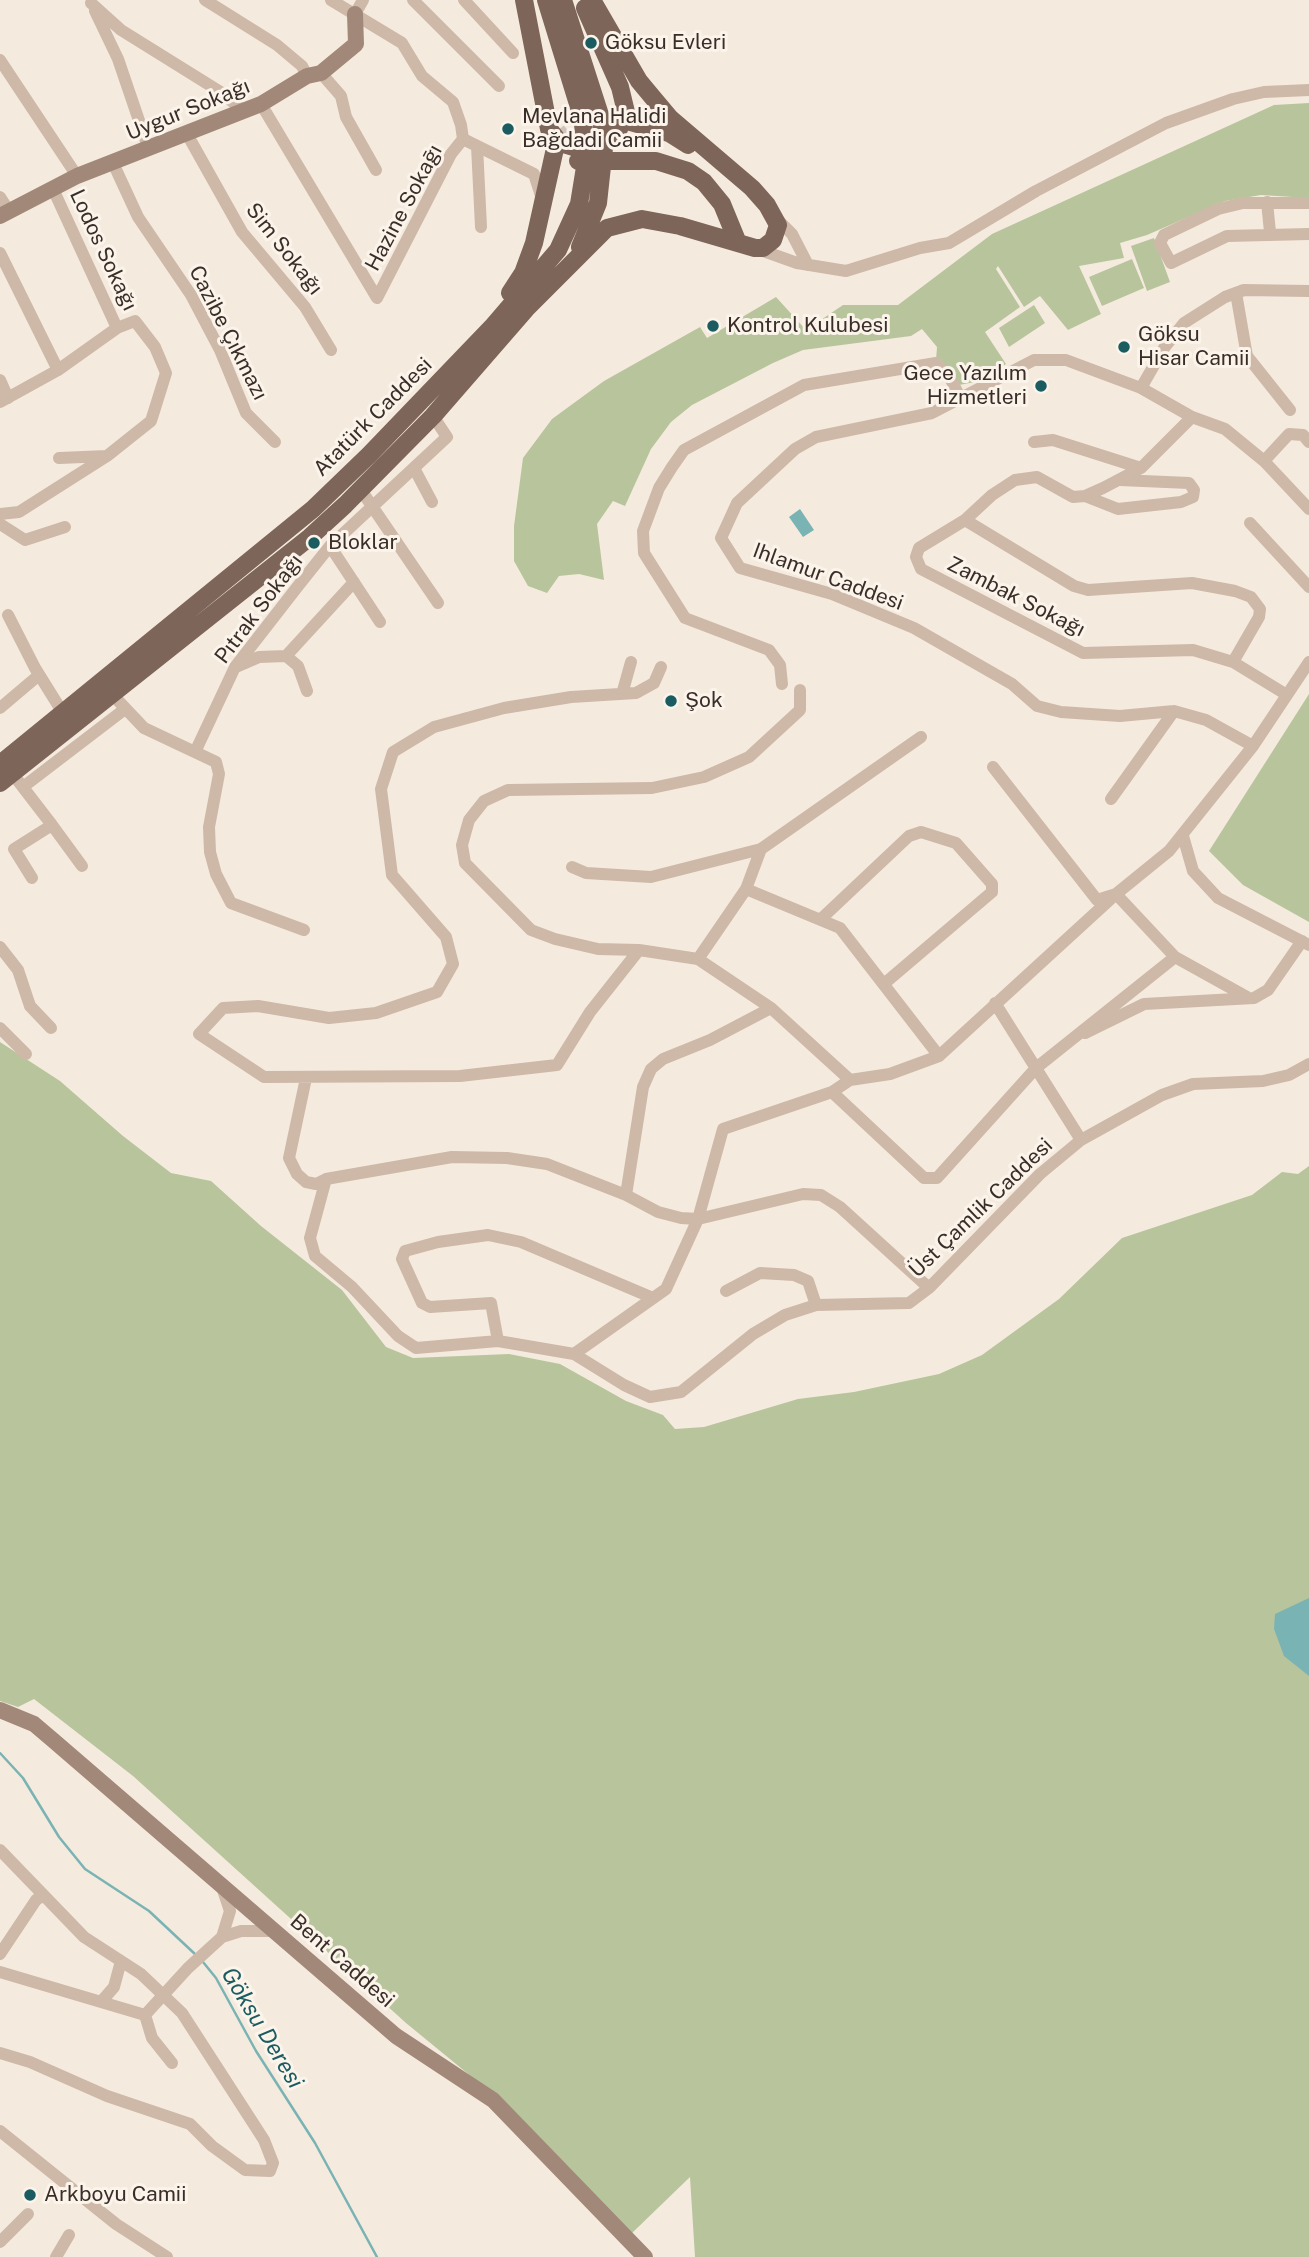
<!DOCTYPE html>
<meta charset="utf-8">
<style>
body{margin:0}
canvas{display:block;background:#f5eade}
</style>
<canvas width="1309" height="2257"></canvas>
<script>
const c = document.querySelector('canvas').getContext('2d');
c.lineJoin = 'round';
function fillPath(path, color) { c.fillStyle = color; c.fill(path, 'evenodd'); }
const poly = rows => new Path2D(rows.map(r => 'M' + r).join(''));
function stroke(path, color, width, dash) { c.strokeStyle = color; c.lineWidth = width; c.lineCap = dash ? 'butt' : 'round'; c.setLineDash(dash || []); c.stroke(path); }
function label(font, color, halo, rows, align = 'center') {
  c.font = font + ' "Public Sans",sans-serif'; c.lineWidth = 6; c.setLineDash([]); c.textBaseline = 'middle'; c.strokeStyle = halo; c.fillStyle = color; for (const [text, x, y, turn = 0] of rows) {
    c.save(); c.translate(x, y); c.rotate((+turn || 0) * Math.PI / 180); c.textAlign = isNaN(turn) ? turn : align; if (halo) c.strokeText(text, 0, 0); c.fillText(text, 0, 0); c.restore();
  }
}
fillPath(poly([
 [1309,103,1309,198,1261,195,1225,201,1147,235,1120,243,1124,258,1079,266,1101,314,1068,330,1040,296,1024,307,998,266,996,269,1020,307,985,332,1006,364,980,381,959,385,936,360,937,347,922,329,911,336,803,350,773,363,692,405,671,422,651,449,625,506,613,501,597,524,604,580,579,574,559,576,547,593,528,586,514,561,514,526,523,458,552,419,604,381,700,327,707,338,776,297,806,330,843,305,898,305,992,234,1274,105],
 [1154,238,1170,282,1147,291,1131,246],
 [1132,259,1144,288,1102,306,1089,277],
 [1034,305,1045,323,1009,347,999,328],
 [1309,694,1309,922,1243,885,1209,851],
 [0,1042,60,1081,123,1136,171,1173,211,1181,261,1226,342,1290,386,1347,413,1358,509,1354,560,1364,626,1401,663,1415,675,1429,704,1427,798,1399,854,1392,939,1374,982,1355,1059,1299,1122,1238,1252,1195,1282,1172,1298,1174,1309,1166,1309,2257,695,2257,690,2177,631,2234,517,2114,406,2023,133,1776,34,1699,18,1707,0,1701]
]), '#b8c59c');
fillPath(poly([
 [800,509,814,530,803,537,789,517],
 [1309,1598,1309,1676,1284,1656,1274,1629,1275,1614]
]), '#7ab3b4');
stroke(poly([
 [0,1753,23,1778,59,1837,85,1869,149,1911,196,1955],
 [203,1962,216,1978,256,2051,315,2143,377,2257]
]), '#7ab3b4', 2.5);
stroke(poly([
 [556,144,571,131,590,122,614,119,631,122]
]), '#d0c4ba', 18, [18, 9]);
stroke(poly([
 [205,0,277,45,302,66,307,76],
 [413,0,499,86],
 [464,0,513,53],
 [91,3,121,30,219,91,244,111],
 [95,11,118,59,148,147],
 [355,14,363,0],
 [0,60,77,176],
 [321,73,341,96,346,117,376,170],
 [261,104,377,298,451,154,463,139,461,125,453,102,422,76,402,43,331,0],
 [187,134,242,232,305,307,331,350],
 [463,139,534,174,542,199],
 [477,146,481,227],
 [113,163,138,217,191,295,220,350,246,413,275,442],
 [53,189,117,328],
 [0,197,9,211],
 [1267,202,1270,232],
 [1309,203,1243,203,1218,209,1164,235,1160,243,1171,263,1227,236,1309,234],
 [777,219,792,234,808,265],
 [755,248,797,263,846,271,920,248,949,243,1036,191,1166,123,1233,99,1264,92,1309,90],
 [0,253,58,370],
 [1236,293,1247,356,1290,410],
 [0,380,8,398],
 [1141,388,1164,348,1184,323,1225,297,1244,290,1309,291],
 [0,402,58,370,117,328,135,321,155,347,166,373,151,421,107,456,19,512,0,514],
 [1192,417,1141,468,1103,488,1085,496,1073,497,1037,477,1015,480,992,495,965,520,919,548,916,557,921,569,1083,653,1193,650,1233,662,1287,695],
 [1034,442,1053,440,1141,468],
 [59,458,107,456],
 [1264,461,1289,434,1303,435,1309,442],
 [414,468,432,502],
 [361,490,438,603],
 [1085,496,1118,509,1181,502,1193,497,1194,490,1189,483,1120,480],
 [965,520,1074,586,1088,590,1192,583,1235,591,1251,597,1260,609,1259,617,1233,662],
 [1250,523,1309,587],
 [0,524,25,540,65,527],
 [330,546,380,622],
 [8,615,35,668,63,713],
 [286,656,354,582],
 [236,667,259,657,286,656,298,666,307,691],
 [782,684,780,665,769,650,685,618,644,553,643,531,659,488,672,467,684,450,804,385,936,363,950,378,961,399],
 [108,690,144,728,216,762,219,774,209,827,210,852,216,874,231,903,304,930],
 [800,690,800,710,749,757,704,777,652,788,508,790,484,801,469,820,462,845,465,863,531,930,555,939,598,949,639,950,698,959,771,1008,850,1080],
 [622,694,631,662],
 [0,708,39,675],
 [1253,746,1206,720,1174,711,1120,716,1061,712,1037,706,1012,684,914,628,832,594,740,568,721,538,737,503,795,449,816,437,932,413,1034,360,1066,360,1141,388,1192,417,1225,429,1264,461,1309,509],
 [196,750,235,667,298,586,330,546,447,437,433,416],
 [993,767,1097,900,1116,894,1175,957,1247,997],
 [12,773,52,825,14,849,32,878],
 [23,787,125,709],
 [1111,799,1174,711],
 [52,825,82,866],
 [1183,836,1193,871,1218,898,1309,945],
 [572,867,586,873,651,877,761,849],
 [746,889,840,928,939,1056],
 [821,919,909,836,921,832,956,843,992,884,992,892,885,983],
 [0,947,18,970,30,1006,51,1028],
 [639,950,590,1012,557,1065,460,1076,264,1077,199,1034,223,1008,258,1006,329,1018,376,1013,437,992,453,964,446,937,392,875,381,789,393,752,434,727,504,708,571,697,636,693,654,683,661,667],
 [698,959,746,889,761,849,921,737],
 [995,1003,1081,1140],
 [0,1028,26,1054],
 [1085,1033,1144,1004,1254,998,1268,990,1302,941],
 [306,1078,289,1158,297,1174,306,1182,316,1184,326,1179,452,1157,507,1158,547,1164,626,1195,658,1212,681,1218,698,1219,803,1194,821,1195,840,1207,929,1288],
 [832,1092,924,1178,937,1178,1036,1068,1175,957],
 [326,1179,310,1238,315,1256,352,1287,398,1336,416,1348,498,1341,574,1354,624,1385,650,1397,681,1392,753,1334,785,1315,816,1305,909,1303,929,1288,1040,1174,1081,1140,1162,1095,1193,1084,1263,1081,1289,1075,1309,1064],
 [626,1195,643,1087,651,1069,663,1059,710,1040,771,1008],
 [726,1291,760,1273,794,1275,808,1281,816,1305],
 [498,1341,491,1303,430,1307,422,1303,402,1259,405,1251,438,1242,488,1235,521,1242,653,1298],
 [574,1354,666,1289,698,1219,723,1129,832,1092,850,1080,890,1074,939,1056,1116,894,1169,851,1253,746,1309,662],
 [0,1850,84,1937,141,1974,182,2013,264,2140,273,2163,270,2171,245,2170,212,2146,190,2124,107,2096,30,2062,0,2053],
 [222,1887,230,1911,222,1937,241,1931,275,1931],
 [0,1954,36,1900,43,1895],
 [0,1972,145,2015,188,1968,222,1937],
 [101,2002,114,1987,121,1961],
 [145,2015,152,2038,172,2063],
 [0,2131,116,2224,167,2257],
 [0,2242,28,2214],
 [56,2257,69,2235]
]), '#ceb9a9', 12);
stroke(poly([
 [0,216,77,176,261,104,307,76,321,73,356,44,355,14],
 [0,1710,34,1724,54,1741,396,2036,493,2100,645,2257]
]), '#a28879', 16);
stroke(poly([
 [524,0,549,129,560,143,586,151,600,148,616,136,626,112,620,87,585,8],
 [563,0,601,118,604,148,598,203,580,247],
 [631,122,669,133,688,145],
 [578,161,656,161,688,171,704,182,722,204,738,243],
 [510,293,523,273,534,243,556,144],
 [0,764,313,509,369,455,492,327,558,250,579,204,587,155,582,117,546,0],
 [0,783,310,537,345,505,433,416,526,309,607,228,642,219,680,226,755,248,763,248,773,240,778,225,767,205,752,188,670,118,654,99,639,81,592,0]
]), '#7e6559', 18);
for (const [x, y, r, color] of [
 [591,43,7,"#1b5c60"],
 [508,129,7,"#1b5c60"],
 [713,326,7,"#1b5c60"],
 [1124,347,7,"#1b5c60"],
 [1041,386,7,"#1b5c60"],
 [314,543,7,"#1b5c60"],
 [671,701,7,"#1b5c60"],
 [30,2195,7,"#1b5c60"]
]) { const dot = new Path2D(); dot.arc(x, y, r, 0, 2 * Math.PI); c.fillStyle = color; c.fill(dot); stroke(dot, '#fbf4eb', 2.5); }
label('21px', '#3b2e29', '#fbf4eb', [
 ["Göksu Evleri",605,43],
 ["Mevlana Halidi",522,117],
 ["Bağdadi Camii",522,141],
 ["Kontrol Kulubesi",727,326],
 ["Göksu",1138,335],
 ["Hisar Camii",1138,359],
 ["Gece Yazılım",1027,374,"right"],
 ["Hizmetleri",1027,398,"right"],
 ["Bloklar",328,543],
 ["Şok",685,701],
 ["Arkboyu Camii",44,2195]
], 'left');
label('21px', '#3b2e29', '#fbf4eb', [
 ["Uygur Sokağı",188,110,-22],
 ["Hazine Sokaḡı",404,208,-62],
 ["Sim Sokağı",284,249,52],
 ["Lodos Sokağı",103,250,65],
 ["Cazibe Çıkmazı",228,333,63],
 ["Atatürk Caddesi",373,417,-45],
 ["Ihlamur Caddesi",828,577,20],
 ["Zambak Sokağı",1016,597,27],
 ["Pıtrak Sokağı",259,609,-53],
 ["Üst Çamlik Caddesi",981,1208,-44],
 ["Bent Caddesi",342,1961,41]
]);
label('italic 23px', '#1b5c60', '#fbf4eb', [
 ["Göksu Deresi",262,2028,59]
]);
</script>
